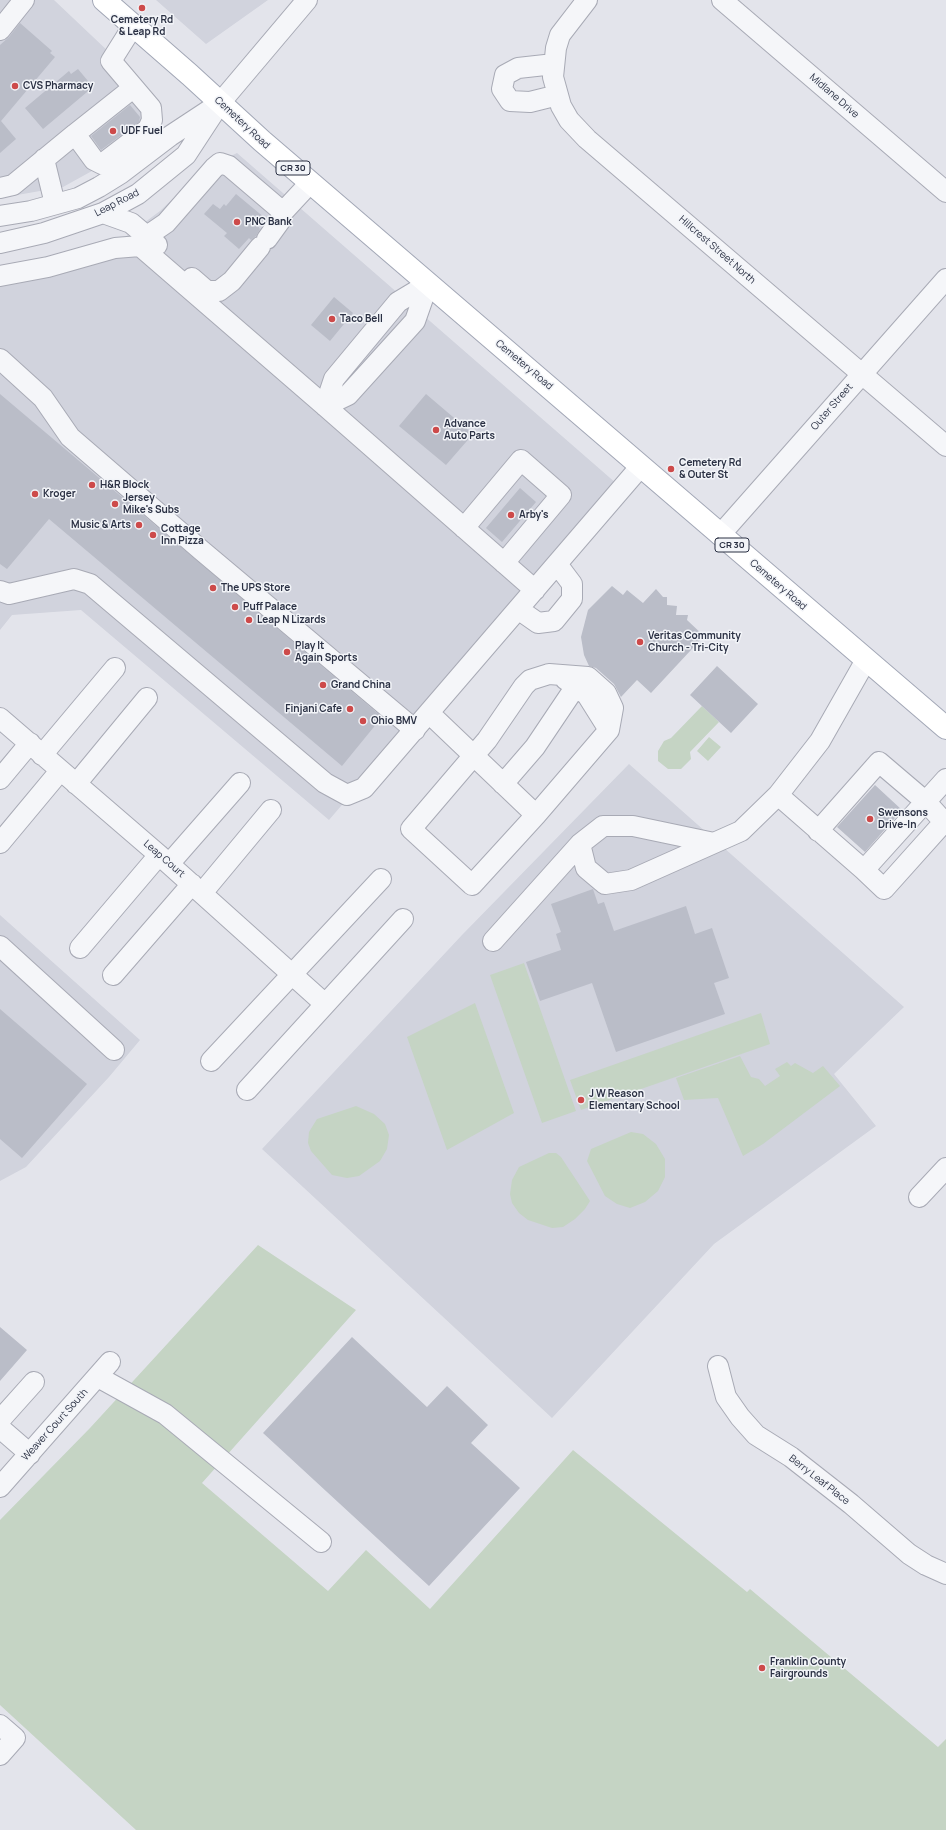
<!DOCTYPE html>
<style>
body{margin:0}
canvas{display:block;background:#e3e4eb}
</style>
<canvas width="946" height="1830"></canvas>
<script>
const c = document.querySelector('canvas').getContext('2d');
c.lineJoin = 'round';
function fillPath(path, color) { c.fillStyle = color; c.fill(path, 'evenodd'); }
const poly = rows => new Path2D(rows.map(r => 'M' + r).join(''));
function stroke(path, color, width, dash) { c.strokeStyle = color; c.lineWidth = width; c.lineCap = dash ? 'butt' : 'round'; c.setLineDash(dash || []); c.stroke(path); }
function label(font, color, halo, rows, align = 'center') {
  c.font = font + ' Manrope,sans-serif'; c.lineWidth = 3; c.setLineDash([]); c.textBaseline = 'middle'; c.strokeStyle = halo; c.fillStyle = color; for (const [text, x, y, turn = 0] of rows) {
    c.save(); c.translate(x, y); c.rotate((+turn || 0) * Math.PI / 180); c.textAlign = isNaN(turn) ? turn : align; if (halo) c.strokeText(text, 0, 0); c.fillText(text, 0, 0); c.restore();
  }
}
fillPath(poly([
 [0,0,54,0,129,71,160,103,157,126,110,161,63,187,0,198],
 [156,0,268,0,206,44],
 [237,153,617,484,329,820,81,610,12,615,0,630,0,267,61,258,125,237,160,211,204,169],
 [629,764,904,1007,834,1074,876,1126,714,1244,552,1418,262,1149,462,935],
 [0,915,140,1040,109,1077,26,1167,0,1181]
]), '#d1d3dd');
fillPath(poly([
 [702,706,719,722,690,752,691,759,681,769,668,769,658,761,658,751,664,741,671,738],
 [709,737,721,747,708,761,697,751],
 [524,963,576,1111,542,1123,490,975],
 [475,1003,514,1113,447,1150,407,1037],
 [761,1013,770,1044,581,1110,570,1080],
 [740,1056,751,1077,759,1079,765,1086,780,1076,775,1069,787,1062,791,1066,795,1063,813,1073,823,1066,840,1086,763,1144,743,1156,718,1098,684,1100,676,1078],
 [356,1106,374,1114,385,1124,389,1135,387,1149,380,1161,359,1176,347,1178,332,1175,311,1151,308,1143,309,1132,317,1119],
 [631,1132,643,1134,656,1144,665,1159,665,1177,658,1191,645,1202,630,1208,617,1204,605,1196,587,1161,591,1149],
 [549,1153,556,1153,561,1157,590,1201,585,1209,575,1219,563,1227,552,1228,528,1220,519,1213,512,1203,510,1194,512,1180,519,1167],
 [258,1245,356,1310,202,1483,328,1591,366,1550,430,1609,573,1450,747,1592,750,1589,938,1747,946,1739,946,1830,136,1830,0,1705,0,1520,90,1428]
]), '#c5d4c4');
fillPath(poly([
 [20,23,52,51,50,53,55,57,1,121,16,139,0,153,0,45,9,37],
 [78,69,93,87,43,129,25,108,69,71,71,74],
 [130,105,140,117,139,122,101,150,91,136],
 [236,194,265,218,258,226,260,229,256,236,251,240,249,238,239,249,224,236,227,233,204,214,213,204,220,209,224,204,226,206],
 [334,297,353,313,330,341,311,325],
 [0,394,382,717,342,766,49,519,7,569,0,564],
 [426,394,473,434,446,465,399,426],
 [520,488,536,502,502,542,486,528],
 [612,586,623,595,627,590,643,603,656,589,663,597,667,597,667,605,677,606,676,615,688,615,687,620,704,636,651,693,637,680,621,697,614,684,596,668,589,666,584,655,581,637,588,610],
 [717,666,758,704,731,733,690,695],
 [875,785,902,810,865,852,837,827],
 [593,889,598,904,604,902,614,931,686,906,695,934,712,928,729,978,714,983,725,1014,616,1052,592,983,540,1001,526,962,561,950,556,934,561,932,551,904],
 [0,1009,87,1084,22,1158,0,1139],
 [0,1327,27,1350,0,1381],
 [352,1337,427,1407,447,1386,488,1425,471,1443,520,1488,429,1586,263,1433]
]), '#babdc8');
const minor = poly([
 [587,0,560,35,556,48,553,77,561,106,569,120,587,139,946,446],
 [722,0,946,192],
 [133,26,111,61,151,108,152,120,148,129,102,164,94,160,75,134,133,88],
 [0,30,24,0],
 [554,64,518,68,505,75,502,89,510,101,530,102,558,95],
 [44,159,55,204],
 [0,188,13,185,75,134],
 [103,213,131,223,157,245],
 [0,216,31,211,78,198,99,187,120,174,170,136,214,107],
 [267,239,280,221,283,212],
 [0,243,44,233,103,213,138,194,186,155,220,103,307,0],
 [140,246,147,236,166,223,214,168,220,163,229,166,283,212,310,183],
 [0,276,48,267,115,248,140,246,325,406,535,590],
 [192,278,207,291,219,291,232,281,260,247],
 [0,359,43,398,70,437,201,550,415,730],
 [325,406,348,395,415,321,428,284],
 [325,406,334,379,398,302,428,284],
 [464,528,521,460,561,495,504,563],
 [720,535,946,279],
 [0,591,9,594,74,579,90,584,325,783,347,795,364,788,641,466],
 [518,609,538,623,554,621,572,599,572,584,557,564],
 [549,674,588,677,606,693,613,708,609,730,536,815,472,885,411,829,487,740,524,686,530,680,549,674],
 [565,679,587,695,609,730],
 [429,713,536,815],
 [0,718,159,855,325,1004],
 [42,755,115,668],
 [0,779,30,743],
 [76,784,147,698],
 [503,784,535,747,576,686],
 [778,795,864,870,946,779],
 [818,831,879,762,926,802,944,822,884,889,864,870],
 [0,843,60,771],
 [580,844,586,868,605,884,631,880,714,843],
 [169,864,240,783],
 [202,893,271,810],
 [493,941,580,844,603,826,633,826,714,843,741,831,778,795,820,741,866,660],
 [0,946,114,1050],
 [80,948,159,855],
 [113,975,192,884],
 [211,1061,381,879],
 [247,1090,403,919],
 [919,1197,946,1168],
 [718,1366,726,1397,740,1417,756,1435,791,1457,851,1504,909,1554,926,1565,946,1574],
 [98,1377,165,1414,321,1542],
 [0,1420,34,1382],
 [0,1428,30,1454],
 [0,1487,110,1362],
 [0,1725,15,1738,0,1755]
]);
const major = poly([
 [104,0,190,75,262,141,946,728]
]);
stroke(minor, '#a8aab5', 22);
stroke(major, '#a2a7b6', 24);
stroke(minor, '#f5f6f9', 20);
stroke(major, '#fff', 22);
for (const [x, y, r, color] of [
 [142,8,4,"#cd4a4a"],
 [15,86,4,"#cd4a4a"],
 [113,131,4,"#cd4a4a"],
 [237,222,4,"#cd4a4a"],
 [332,319,4,"#cd4a4a"],
 [436,430,4,"#cd4a4a"],
 [671,469,4,"#cd4a4a"],
 [92,485,4,"#cd4a4a"],
 [35,494,4,"#cd4a4a"],
 [115,504,4,"#cd4a4a"],
 [511,515,4,"#cd4a4a"],
 [139,525,4,"#cd4a4a"],
 [153,535,4,"#cd4a4a"],
 [213,588,4,"#cd4a4a"],
 [235,607,4,"#cd4a4a"],
 [249,620,4,"#cd4a4a"],
 [640,642,4,"#cd4a4a"],
 [287,652,4,"#cd4a4a"],
 [323,685,4,"#cd4a4a"],
 [350,709,4,"#cd4a4a"],
 [363,721,4,"#cd4a4a"],
 [870,819,4,"#cd4a4a"],
 [581,1100,4,"#cd4a4a"],
 [762,1668,4,"#cd4a4a"]
]) { const dot = new Path2D(); dot.arc(x, y, r, 0, 2 * Math.PI); c.fillStyle = color; c.fill(dot); stroke(dot, '#f2f4f8', 1.5); }
for (const [x, y, w] of [
 [293,168,34],
 [732,545,34]
]) { const box = new Path2D(); box.roundRect(x - w / 2, y - 7, w, 14, 3); c.fillStyle = '#f2f4f8'; c.fill(box); stroke(box, '#2a3043', 1); }
label('bold 9px', '#2a3043', null, [
 ["CR 30",293,168],
 ["CR 30",732,545]
]);
label('bold 10px', '#2a3043', '#f2f4f8', [
 ["Cemetery Rd",142,20,"center"],
 ["& Leap Rd",142,32,"center"],
 ["CVS Pharmacy",23,86],
 ["UDF Fuel",121,131],
 ["PNC Bank",245,222],
 ["Taco Bell",340,319],
 ["Advance",444,424],
 ["Auto Parts",444,436],
 ["Cemetery Rd",679,463],
 ["& Outer St",679,475],
 ["H&R Block",100,485],
 ["Kroger",43,494],
 ["Jersey",123,498],
 ["Mike's Subs",123,510],
 ["Arby's",519,515],
 ["Music & Arts",131,525,"right"],
 ["Cottage",161,529],
 ["Inn Pizza",161,541],
 ["The UPS Store",221,588],
 ["Puff Palace",243,607],
 ["Leap N Lizards",257,620],
 ["Veritas Community",648,636],
 ["Church - Tri-City",648,648],
 ["Play It",295,646],
 ["Again Sports",295,658],
 ["Grand China",331,685],
 ["Finjani Cafe",342,709,"right"],
 ["Ohio BMV",371,721],
 ["Swensons",878,813],
 ["Drive-In",878,825],
 ["J W Reason",589,1094],
 ["Elementary School",589,1106],
 ["Franklin County",770,1662],
 ["Fairgrounds",770,1674]
], 'left');
label('10px', '#2a3043', '#f2f4f8', [
 ["Midlane Drive",834,96,41],
 ["Cemetery Road",242,123,43],
 ["Leap Road",117,203,-27],
 ["Hillcrest Street North",717,250,41],
 ["Cemetery Road",524,365,40],
 ["Outer Street",832,407,-49],
 ["Cemetery Road",778,585,41],
 ["Leap Court",164,859,41],
 ["Weaver Court South",55,1425,-48],
 ["Berry Leaf Place",819,1480,38]
]);
</script>
